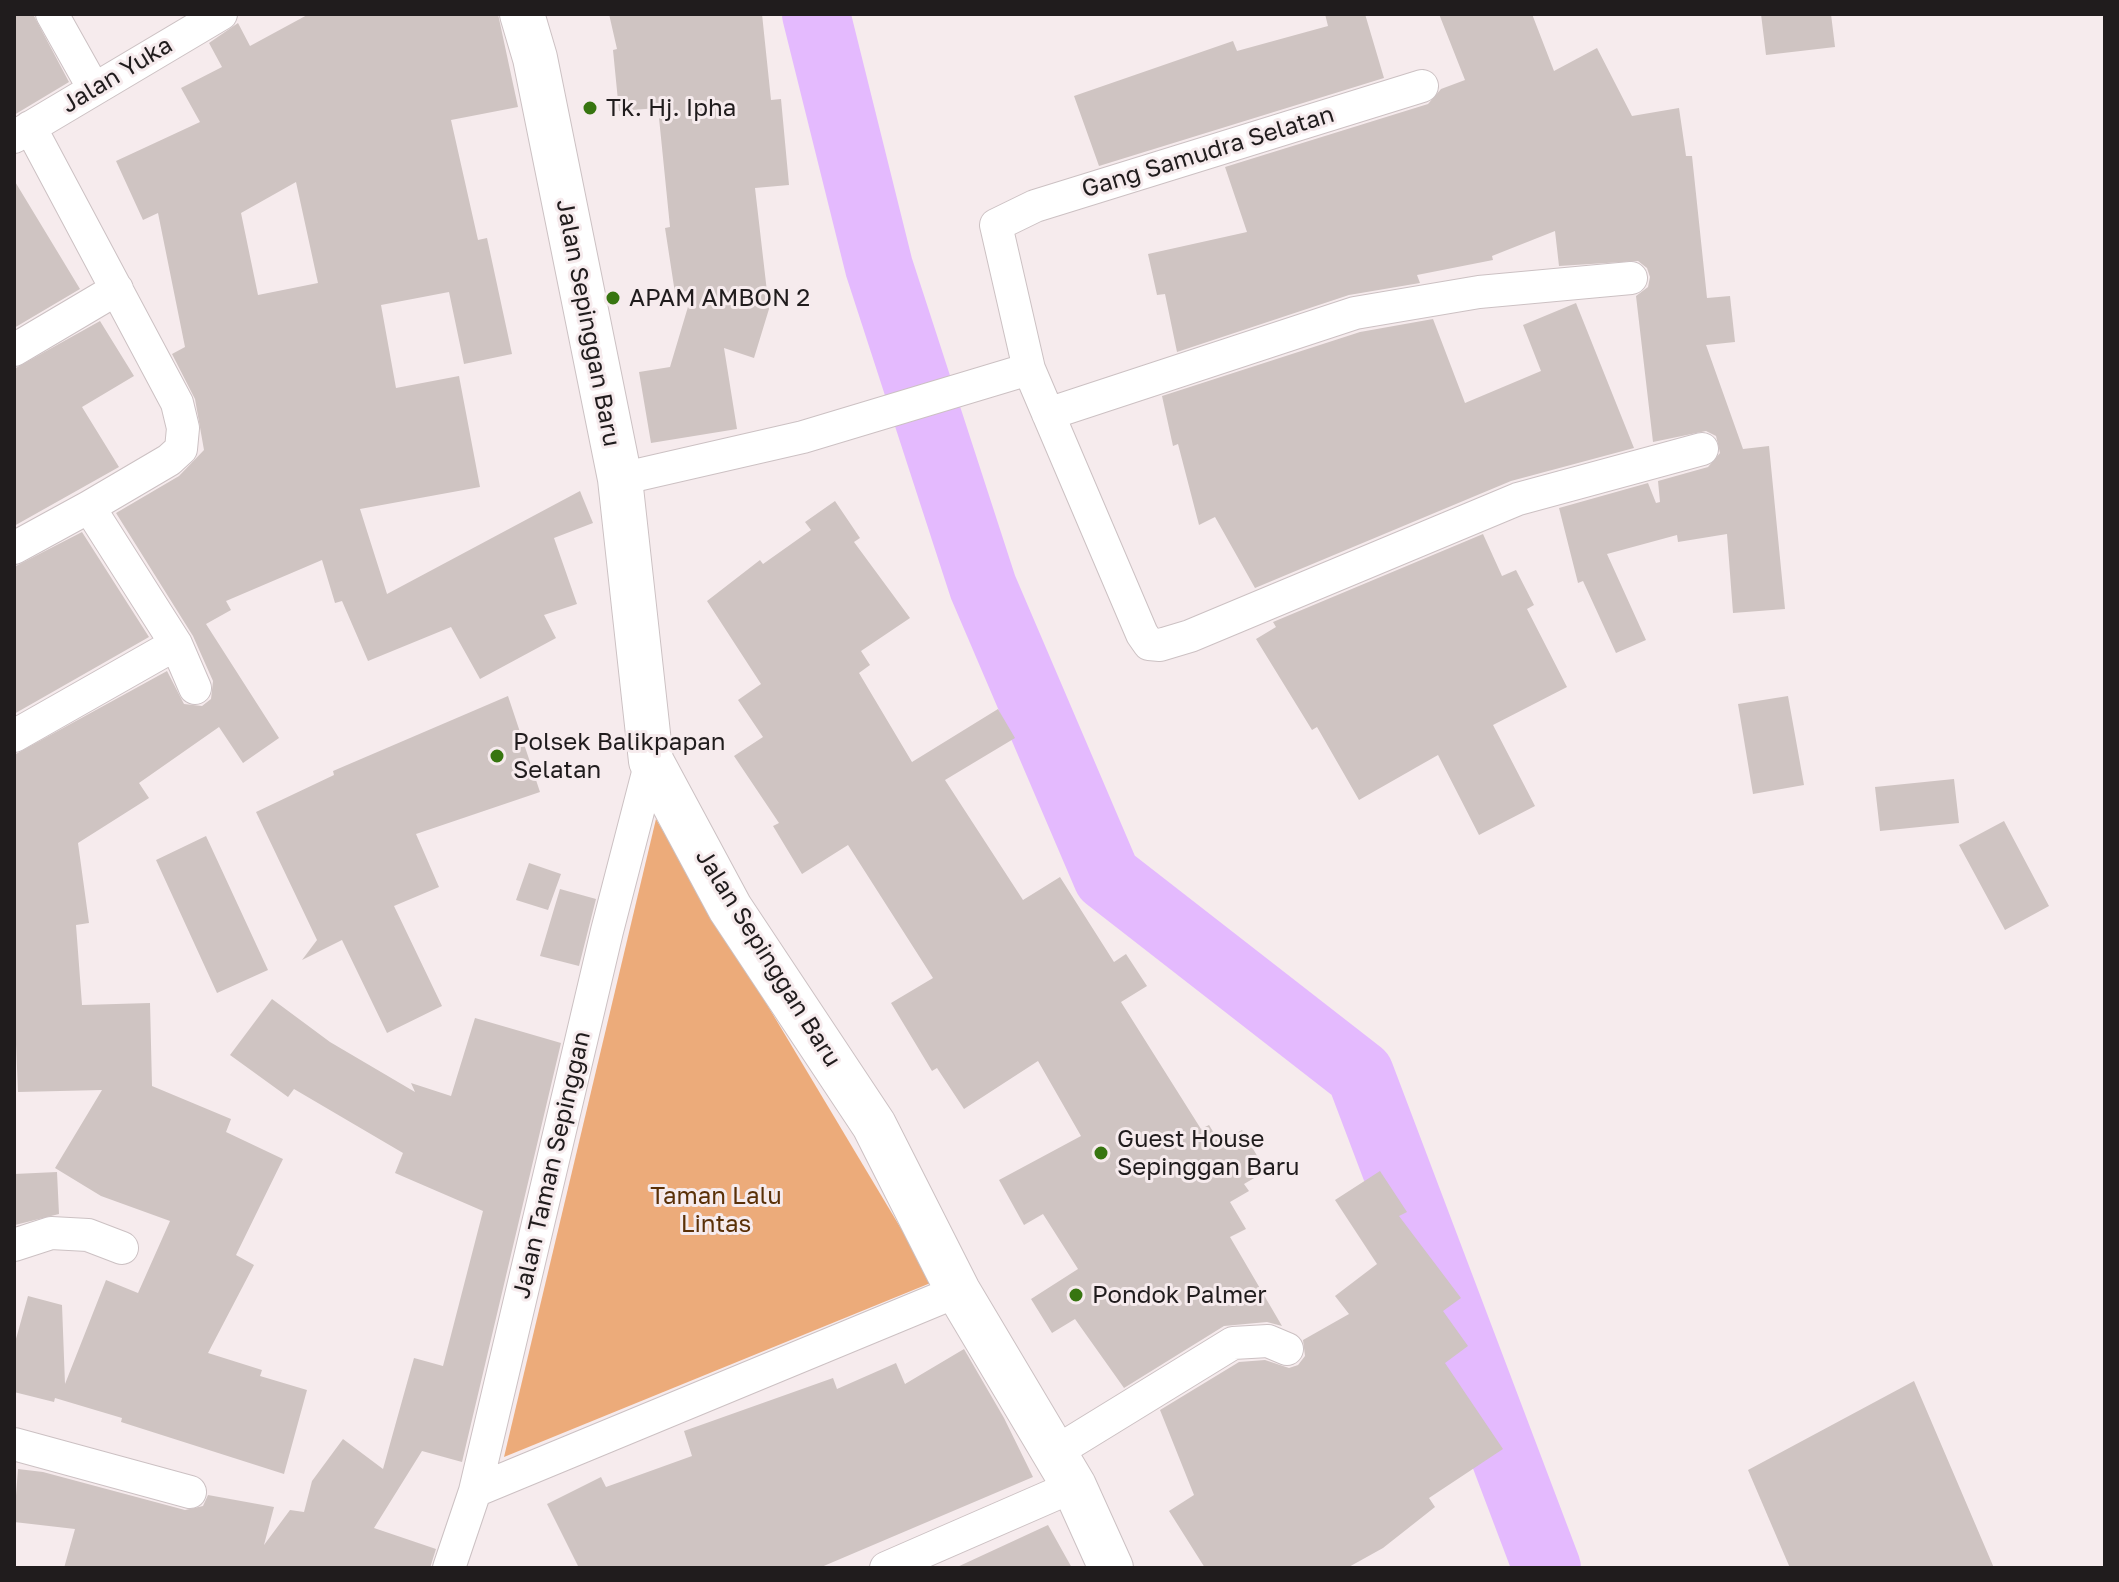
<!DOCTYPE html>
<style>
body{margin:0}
#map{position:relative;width:2119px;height:1582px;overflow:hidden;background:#f6ebed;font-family:"Golos Text",sans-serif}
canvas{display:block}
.frame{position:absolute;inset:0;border:16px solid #201c1d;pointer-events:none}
</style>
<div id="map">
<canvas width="2119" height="1582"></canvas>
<div class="frame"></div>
</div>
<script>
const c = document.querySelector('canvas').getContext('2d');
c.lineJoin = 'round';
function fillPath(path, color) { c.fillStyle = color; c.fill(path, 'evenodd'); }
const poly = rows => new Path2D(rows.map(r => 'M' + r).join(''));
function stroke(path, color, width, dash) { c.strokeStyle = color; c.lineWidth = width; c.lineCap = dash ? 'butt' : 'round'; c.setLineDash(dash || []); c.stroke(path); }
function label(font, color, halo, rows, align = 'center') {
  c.font = font + ' "Golos Text",sans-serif'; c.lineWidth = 6; c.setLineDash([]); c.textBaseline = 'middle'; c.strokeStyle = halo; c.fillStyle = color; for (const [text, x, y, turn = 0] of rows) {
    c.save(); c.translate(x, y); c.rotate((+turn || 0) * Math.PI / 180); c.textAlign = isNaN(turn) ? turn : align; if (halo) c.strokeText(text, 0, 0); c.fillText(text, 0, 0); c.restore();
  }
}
fillPath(poly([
 [656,819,933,1282,504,1457]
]), '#ecab7a');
stroke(poly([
 [816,14,879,267,983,587,1107,877,1360,1074,1547,1568]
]), '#e4bafe', 68);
fillPath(poly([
 [14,14,33,14,69,82,14,115],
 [309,14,498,14,518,107,451,120,478,240,487,238,512,354,464,364,449,292,381,305,396,388,459,376,480,487,360,509,387,594,580,491,593,523,554,538,577,604,544,615,556,638,480,679,451,627,368,661,342,601,335,603,322,560,226,601,231,610,206,624,279,738,243,763,219,727,139,783,149,798,78,843,89,923,76,925,82,1005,150,1003,152,1086,231,1119,226,1132,283,1159,236,1255,254,1265,208,1353,262,1370,260,1376,307,1390,284,1474,121,1422,122,1418,55,1398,54,1402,14,1392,14,1346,28,1296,62,1305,65,1384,106,1280,138,1293,170,1221,101,1196,55,1168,102,1090,18,1092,14,996,14,755,167,671,184,704,202,706,211,699,213,681,193,636,116,513,179,476,204,450,195,399,172,354,185,347,158,213,143,220,116,161,200,122,181,88,222,67,209,43,238,23,250,46],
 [296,182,318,283,258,295,241,213],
 [609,14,762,14,771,100,781,99,789,185,755,188,769,309,754,358,724,348,737,429,651,443,639,372,670,367,693,290,675,293,665,228,670,227,658,108,619,111,613,50,617,49],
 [1325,14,1365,14,1384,78,1099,166,1074,96,1233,41,1237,51,1328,26],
 [1439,14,1532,14,1554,71,1597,48,1632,116,1679,108,1686,156,1692,156,1707,298,1730,296,1735,342,1706,345,1743,449,1769,446,1785,609,1733,613,1727,534,1678,542,1677,535,1607,554,1646,640,1616,653,1583,581,1578,583,1559,508,1648,483,1656,503,1660,502,1658,481,1708,467,1720,453,1716,436,1706,431,1653,442,1636,296,1648,287,1650,277,1647,268,1638,261,1559,266,1555,231,1492,256,1493,260,1417,275,1420,283,1349,295,1177,352,1165,294,1157,295,1148,254,1247,232,1225,167,1428,104,1441,89,1465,80],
 [1761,14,1831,14,1835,47,1766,55],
 [14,180,80,289,14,328],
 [1576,303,1634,448,1511,481,1255,588,1215,517,1199,525,1178,444,1173,446,1162,396,1360,332,1433,319,1465,403,1541,371,1523,325],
 [100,321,134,376,82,407,119,467,14,526,14,369],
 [835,501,860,538,854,542,910,618,861,651,870,665,859,673,912,762,998,709,1015,738,945,780,1023,900,1060,877,1114,962,1126,954,1147,986,1121,1002,1201,1129,1209,1125,1220,1143,1242,1130,1266,1171,1244,1184,1249,1191,1230,1202,1246,1229,1230,1237,1282,1326,1267,1322,1224,1326,1124,1388,1075,1319,1052,1333,1031,1299,1078,1269,1043,1214,1024,1225,999,1180,1081,1136,1038,1061,964,1109,937,1068,932,1071,891,1003,933,978,848,845,802,874,773,826,779,823,734,756,763,737,738,700,761,684,707,601,760,560,763,564,811,530,805,522],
 [82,532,149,637,14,714,14,567],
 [1483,534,1502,576,1516,570,1534,605,1527,609,1567,687,1493,725,1535,806,1479,835,1438,755,1359,800,1317,727,1312,730,1256,639,1276,627,1273,622],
 [508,696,540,792,416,834,439,887,394,906,442,1006,387,1033,342,940,302,960,317,940,256,812,334,775,333,771],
 [1788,696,1804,785,1753,794,1738,704],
 [1954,779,1959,823,1880,831,1875,787],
 [2004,821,2049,906,2005,930,1959,845],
 [206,836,268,970,217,993,156,860],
 [529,863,561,874,548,910,516,900],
 [560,889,596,899,579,966,540,956],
 [272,999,330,1042,415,1092,411,1083,451,1096,475,1018,561,1043,462,1462,422,1451,374,1528,436,1549,430,1568,64,1568,75,1529,14,1522,18,1469,43,1472,185,1510,203,1506,208,1495,274,1507,264,1545,290,1510,304,1512,312,1481,343,1439,383,1469,414,1358,443,1366,483,1211,395,1173,403,1153,294,1089,288,1097,230,1055],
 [1380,1171,1407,1212,1399,1216,1461,1298,1443,1311,1468,1346,1445,1363,1503,1449,1429,1498,1435,1507,1383,1548,1347,1568,1205,1568,1169,1511,1194,1495,1160,1410,1239,1362,1265,1360,1289,1368,1298,1365,1305,1356,1303,1340,1349,1314,1335,1296,1377,1264,1335,1200],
 [57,1172,59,1214,15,1225,14,1174],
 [964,1349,1004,1418,1033,1477,819,1568,579,1568,547,1504,601,1477,606,1487,692,1456,684,1431,833,1378,837,1389,896,1363,905,1384],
 [1914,1381,1994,1568,1790,1568,1748,1470],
 [1048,1525,1072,1568,955,1568]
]), '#cfc4c2');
const street = poly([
 [52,14,94,89],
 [1422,86,1035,206,996,225,1029,369,1142,634,1149,644,1160,645,1190,636,1518,499,1702,449],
 [30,127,177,403,183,428,181,449,169,460,89,507],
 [14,137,221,14],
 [14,350,117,289],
 [1048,414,1355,313,1479,292,1631,278],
 [620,479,803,437,1029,369],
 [14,548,89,507,176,644,195,688],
 [14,736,176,644],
 [14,1245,51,1233,88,1235,122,1248],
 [14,1444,190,1492],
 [1054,1453,1233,1343,1268,1341,1287,1349],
 [475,1491,958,1291],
 [449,1568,475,1491,607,931,651,761],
 [886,1568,1074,1486]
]);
const secondary = poly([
 [522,14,535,58,620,479,651,761,730,908,874,1125,958,1291,1074,1486,1111,1568]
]);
stroke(street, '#ccc1c3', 34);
stroke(secondary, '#ccc1c3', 46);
stroke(street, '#fff', 32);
stroke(secondary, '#fff', 44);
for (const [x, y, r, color] of [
 [590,108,8,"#377510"],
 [613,298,8,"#377510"],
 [497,756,8,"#377510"],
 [1101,1153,8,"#377510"],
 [1076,1295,8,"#377510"]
]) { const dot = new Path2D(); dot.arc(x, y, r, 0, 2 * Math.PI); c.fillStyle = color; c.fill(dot); stroke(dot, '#f6ebed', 3); }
label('24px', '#201c1d', '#f6ebed', [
 ["Jalan Yuka",117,75,-31],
 ["Gang Samudra Selatan",1208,152,-17],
 ["Jalan Sepinggan Baru",588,323,79],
 ["Jalan Sepinggan Baru",768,958,58],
 ["Jalan Taman Sepinggan",552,1165,-77]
]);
label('24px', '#201c1d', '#f6ebed', [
 ["Tk. Hj. Ipha",606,108],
 ["APAM AMBON 2",629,298],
 ["Polsek Balikpapan",513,742],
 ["Selatan",513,770],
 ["Guest House",1117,1139],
 ["Sepinggan Baru",1117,1167],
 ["Pondok Palmer",1092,1295]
], 'left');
label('24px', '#5a3007', '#f6ebed', [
 ["Taman Lalu",716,1196],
 ["Lintas",716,1224]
]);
</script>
